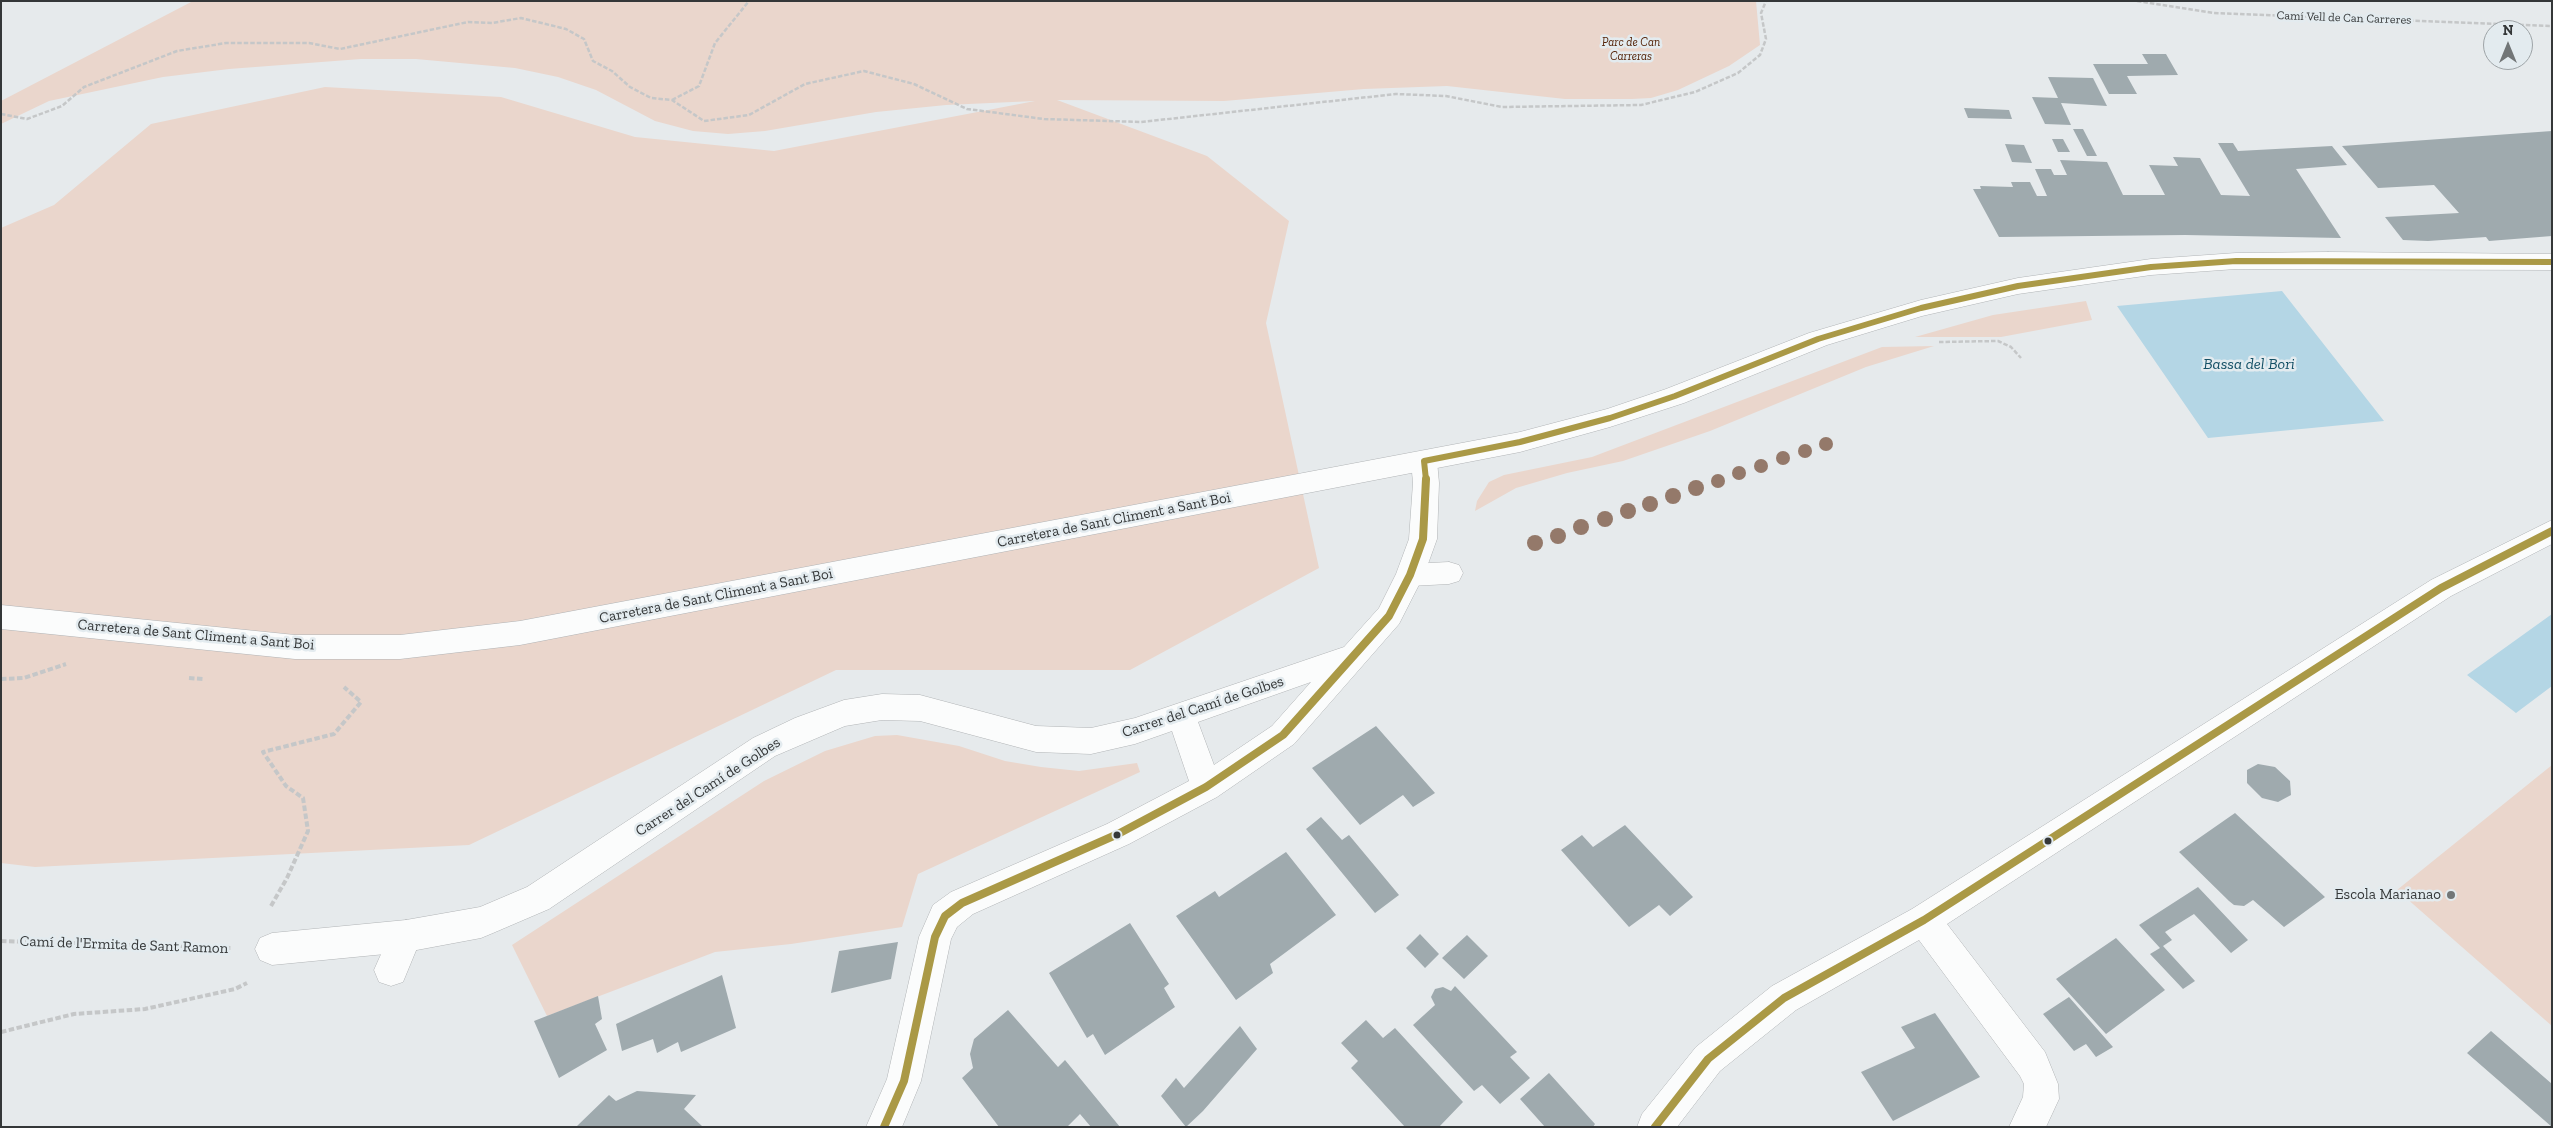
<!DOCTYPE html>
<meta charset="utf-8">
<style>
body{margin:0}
#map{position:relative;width:2553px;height:1128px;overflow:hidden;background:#e6eaec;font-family:"Zilla Slab",serif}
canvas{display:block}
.frame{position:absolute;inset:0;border:2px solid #343738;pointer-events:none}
.north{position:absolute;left:2483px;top:20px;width:50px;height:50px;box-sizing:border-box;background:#e3ebef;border:1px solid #9da3a6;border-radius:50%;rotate:0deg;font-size:14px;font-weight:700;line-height:20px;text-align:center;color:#343738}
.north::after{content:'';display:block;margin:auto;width:18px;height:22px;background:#727677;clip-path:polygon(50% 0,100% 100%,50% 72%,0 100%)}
</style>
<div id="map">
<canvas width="2553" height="1128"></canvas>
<div class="frame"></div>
<div class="north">N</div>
</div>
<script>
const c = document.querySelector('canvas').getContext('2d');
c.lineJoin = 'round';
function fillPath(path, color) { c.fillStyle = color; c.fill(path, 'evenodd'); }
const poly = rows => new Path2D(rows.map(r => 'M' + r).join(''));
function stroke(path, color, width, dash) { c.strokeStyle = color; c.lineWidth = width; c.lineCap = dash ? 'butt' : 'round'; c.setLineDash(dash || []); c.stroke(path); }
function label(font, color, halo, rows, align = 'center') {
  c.font = font + ' "Zilla Slab",serif'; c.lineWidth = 5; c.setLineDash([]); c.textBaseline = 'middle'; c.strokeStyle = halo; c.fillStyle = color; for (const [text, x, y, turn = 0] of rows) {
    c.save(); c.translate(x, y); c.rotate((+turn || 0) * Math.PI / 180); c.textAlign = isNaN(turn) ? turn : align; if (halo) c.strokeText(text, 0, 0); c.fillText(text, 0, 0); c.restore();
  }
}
fillPath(poly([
 [193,1,1756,1,1760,45,1729,66,1678,90,1651,98,1632,99,1565,99,1447,86,1364,89,1224,101,1057,100,1207,156,1289,221,1266,323,1319,568,1130,670,836,670,469,845,35,867,1,863,1,228,54,205,151,124,325,87,501,97,635,137,774,151,1035,101,946,105,876,112,765,131,728,134,693,131,655,121,596,90,558,77,515,68,416,59,361,59,229,69,163,77,49,101,1,124,1,101],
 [2086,301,2092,320,2001,337,1915,337,1993,315],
 [1934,346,1866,367,1710,431,1623,461,1567,473,1516,488,1475,511,1477,501,1489,482,1504,475,1592,457,1882,347],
 [897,735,959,746,1005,761,1041,767,1079,771,1137,763,1140,772,918,874,902,927,791,944,715,952,547,1016,512,945,764,781,825,751,875,736],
 [2552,765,2552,1026,2397,890]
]), '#ead6cc');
fillPath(poly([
 [2282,291,2384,421,2208,438,2117,306],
 [2552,614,2552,686,2516,713,2467,675]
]), '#b4d6e5');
fillPath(poly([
 [2142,54,2166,54,2178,75,2127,76,2137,94,2109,94,2093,64,2148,64],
 [2048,77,2093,78,2107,106,2061,103,2071,125,2045,124,2032,97,2058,98],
 [1964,108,2009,110,2012,119,1968,118],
 [2073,129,2083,129,2097,156,2087,156],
 [2552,131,2552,236,2489,241,2486,237,2428,241,2403,240,2385,217,2459,213,2434,185,2378,188,2342,146],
 [2052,139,2063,139,2070,152,2058,152],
 [2218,143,2233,143,2238,151,2332,146,2347,165,2296,169,2341,238,2185,235,1999,237,1973,189,1981,189,1980,186,2013,187,2011,182,2030,182,2037,196,2047,196,2035,169,2051,169,2054,175,2067,175,2060,160,2107,162,2123,195,2165,195,2149,165,2178,166,2173,157,2200,158,2221,195,2250,196],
 [2005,144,2024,145,2032,163,2012,162],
 [1376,726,1435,793,1413,807,1403,795,1360,825,1312,768],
 [2258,764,2275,767,2290,781,2291,795,2278,802,2262,798,2247,783,2247,770],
 [2235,813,2325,897,2284,927,2253,900,2244,906,2234,905,2229,901,2179,852],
 [1321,817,1342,840,1349,835,1399,895,1375,913,1306,829],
 [1625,825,1693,897,1670,916,1659,905,1629,927,1561,850,1582,835,1593,847],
 [1286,852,1336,915,1270,964,1273,973,1236,1000,1176,916,1215,891,1219,897],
 [2198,887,2248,940,2231,953,2194,914,2165,932,2172,940,2163,946,2195,981,2183,989,2150,954,2160,948,2139,925],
 [1130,923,1169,984,1164,988,1175,1007,1105,1055,1093,1034,1087,1038,1049,973],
 [1420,934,1439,954,1425,968,1406,948],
 [1467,935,1488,956,1464,979,1442,958],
 [2116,938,2165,990,2106,1034,2056,979],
 [898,942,891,979,831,993,839,951],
 [722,975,736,1028,681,1052,678,1042,657,1053,653,1039,622,1051,616,1024],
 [1455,986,1517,1052,1510,1057,1530,1078,1500,1104,1482,1085,1474,1091,1413,1025,1435,1005,1431,997,1435,989,1443,987,1451,991],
 [598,996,602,1019,595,1024,607,1050,559,1078,534,1021],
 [2069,997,2113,1047,2096,1057,2086,1044,2074,1051,2043,1014],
 [1008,1010,1058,1067,1065,1060,1120,1127,1091,1127,1080,1114,1067,1127,999,1127,962,1078,973,1068,970,1054,974,1039],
 [1935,1013,1980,1077,1893,1121,1861,1072,1915,1048,1901,1027],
 [1366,1020,1383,1038,1395,1028,1463,1102,1439,1127,1405,1127,1351,1068,1358,1061,1341,1043],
 [1240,1026,1257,1049,1203,1111,1186,1127,1161,1096,1176,1078,1184,1088],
 [2491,1031,2552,1084,2552,1127,2467,1053],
 [1549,1073,1595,1124,1593,1127,1545,1127,1520,1099],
 [637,1091,696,1095,684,1109,703,1127,576,1127,609,1095,616,1101]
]), '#9faaae');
const service = poly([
 [1449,562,1459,565,1463,573,1459,581,1449,584,1410,586,1400,583,1396,575,1400,567,1410,564,1449,562],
 [406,920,418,925,422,936,403,982,391,986,379,982,374,970,394,925,406,920]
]);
const minor = poly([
 [1424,451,1433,454,1437,461,1439,483,1437,539,1424,575,1399,624,1294,744,1217,797,1129,844,973,914,957,927,951,939,921,1081,902,1127,866,1127,887,1079,919,937,933,905,951,892,1107,824,1189,781,1172,731,1135,744,1091,754,1036,752,920,721,882,720,845,726,775,756,549,909,493,933,481,938,406,952,272,965,260,960,255,949,260,938,272,933,406,920,480,907,527,887,753,738,795,718,844,700,882,694,920,695,1036,726,1091,728,1135,718,1344,647,1379,608,1396,574,1409,539,1413,483,1411,461,1415,454,1424,451],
 [1311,682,1272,726,1214,765,1198,722,1311,682],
 [2552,520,2552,544,2451,596,1947,924,2045,1052,2058,1084,2059,1099,2046,1127,2009,1127,2023,1097,2024,1084,2020,1076,1919,940,1796,1010,1720,1071,1677,1127,1637,1127,1642,1114,1696,1047,1772,986,1912,909,2431,580,2552,520]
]);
const tertiary = poly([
 [2328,252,2552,254,2552,270,2236,269,2151,275,2018,294,1922,316,1827,345,1684,403,1610,427,1520,452,520,645,400,659,295,659,1,629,1,605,295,635,400,635,520,621,1520,432,1607,409,1666,389,1809,333,1921,300,2018,278,2151,259,2236,253,2328,252]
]);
stroke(service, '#b1b4b6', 1);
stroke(minor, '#b1b4b6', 1);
stroke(tertiary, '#b1b4b6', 1);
stroke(poly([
 [2137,1,2214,13,2552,26],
 [672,100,699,86,715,43,749,1],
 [1,114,27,119,62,106,84,87,177,51,226,43,309,43,340,49,468,22,492,23,521,18,566,29,584,39,593,61,612,71,630,87,651,98,672,100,704,121,749,115,805,84,864,71,914,84,967,109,1044,119,1141,122,1396,94,1446,96,1502,107,1641,105,1695,92,1738,73,1760,55,1766,39,1761,13,1766,1],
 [1939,342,1998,341,2011,347,2021,358]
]), '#c5c7c8', 2.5, [4.5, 2]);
stroke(poly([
 [189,678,203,679],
 [1,679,24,678,66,664],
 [271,906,287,878,308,831,303,798,286,786,263,752,334,734,361,702,344,687],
 [1,941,231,948],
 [1,1032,74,1014,145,1009,235,989,247,983]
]), '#c5c7c8', 4, [5.5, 2.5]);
fillPath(service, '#fbfcfc');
fillPath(minor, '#fbfcfc');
fillPath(tertiary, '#fbfcfc');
stroke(poly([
 [1426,480,1424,461,1520,442,1610,418,1675,396,1818,339,1921,308,2018,286,2151,267,2236,261,2552,262]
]), '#aa9946', 6);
stroke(poly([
 [884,1127,904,1081,935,937,945,916,962,903,1118,834,1206,787,1283,735,1389,616,1410,575,1423,539,1426,479],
 [1655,1127,1708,1059,1784,998,1924,920,2441,588,2552,531]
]), '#aa9946', 8);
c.fillStyle = '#94796a';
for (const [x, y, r] of [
 [1826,444,7],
 [1805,451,7],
 [1783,458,7],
 [1761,466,7],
 [1739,473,7],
 [1718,481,7],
 [1696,488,8],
 [1673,496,8],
 [1650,504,8],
 [1628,511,8],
 [1605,519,8],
 [1581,527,8],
 [1558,536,8],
 [1535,543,8]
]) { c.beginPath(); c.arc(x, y, r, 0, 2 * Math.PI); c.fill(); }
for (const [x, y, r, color] of [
 [1117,835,4.5,"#343738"],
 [2048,841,4.5,"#343738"],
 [2451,895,5,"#727677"]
]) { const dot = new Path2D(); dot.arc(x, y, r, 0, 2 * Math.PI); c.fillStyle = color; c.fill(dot); stroke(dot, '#e3ebef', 2); }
label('12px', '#343738', '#e3ebef', [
 ["Camí Vell de Can Carreres",2344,18,2]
]);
label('italic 12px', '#501d00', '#e3ebef', [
 ["Parc de Can",1631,43],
 ["Carreras",1631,57]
]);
label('15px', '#343738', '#e3ebef', [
 ["Carretera de Sant Climent a Sant Boi",1114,520,-11],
 ["Carretera de Sant Climent a Sant Boi",716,596,-11],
 ["Carretera de Sant Climent a Sant Boi",196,635,5],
 ["Carrer del Camí de Golbes",1203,707,-18],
 ["Carrer del Camí de Golbes",708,787,-33],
 ["Camí de l'Ermita de Sant Ramon",124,945,2]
]);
label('15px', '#343738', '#e3ebef', [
 ["Escola Marianao",2441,895]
], 'right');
label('italic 16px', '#145066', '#e3ebef', [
 ["Bassa del Bori",2249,364]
]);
</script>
